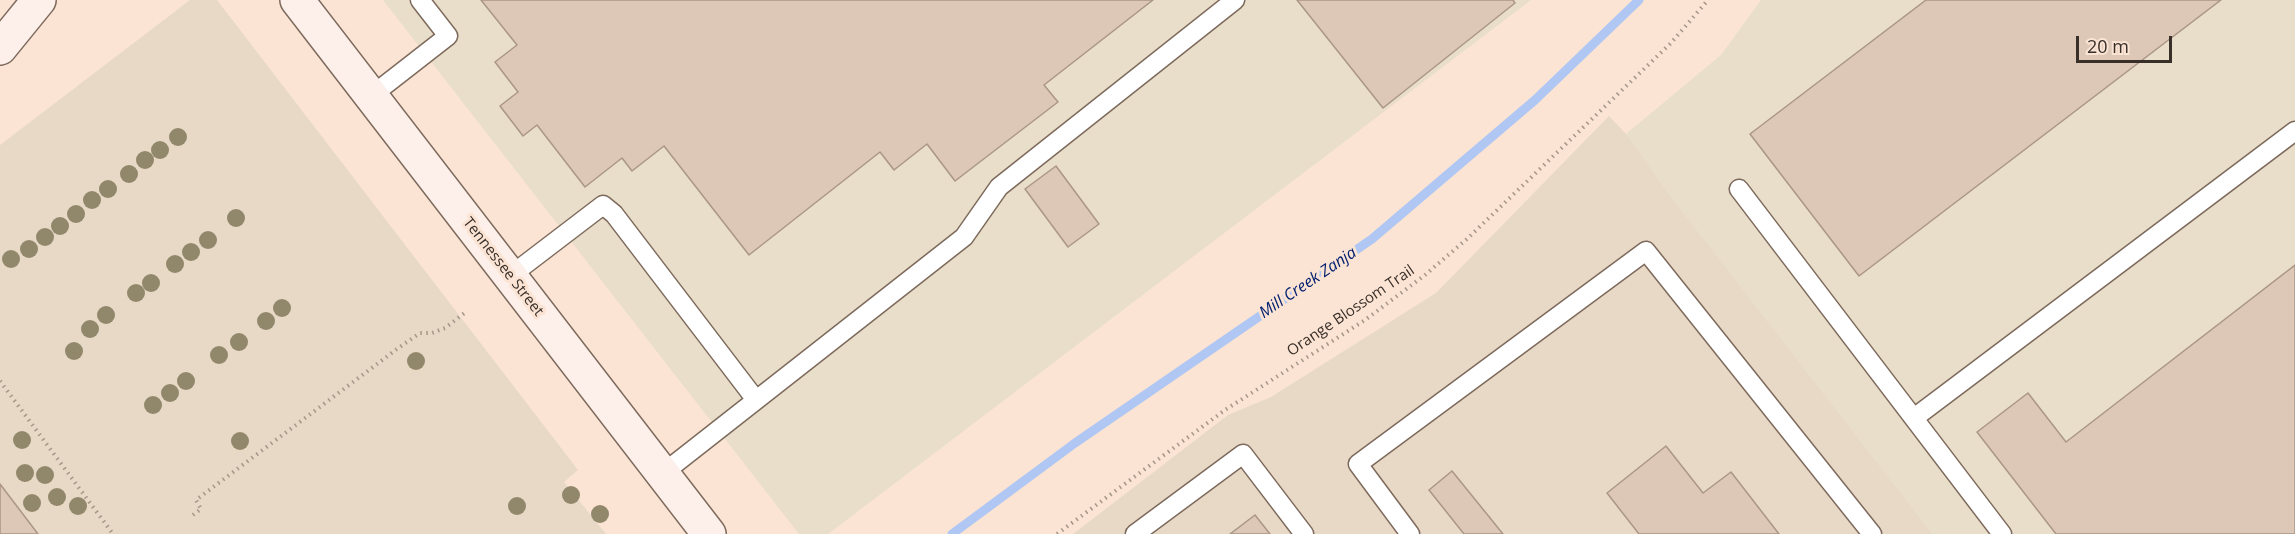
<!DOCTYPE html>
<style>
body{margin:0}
#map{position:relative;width:2295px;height:534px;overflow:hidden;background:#fbe4d4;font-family:"Open Sans",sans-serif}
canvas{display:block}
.scale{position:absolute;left:2076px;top:36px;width:96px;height:27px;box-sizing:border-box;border:3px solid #382f29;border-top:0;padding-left:8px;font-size:18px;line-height:21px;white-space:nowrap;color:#382f29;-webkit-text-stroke:4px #fbe4d4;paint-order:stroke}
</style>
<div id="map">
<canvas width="2295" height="534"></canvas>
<div class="scale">20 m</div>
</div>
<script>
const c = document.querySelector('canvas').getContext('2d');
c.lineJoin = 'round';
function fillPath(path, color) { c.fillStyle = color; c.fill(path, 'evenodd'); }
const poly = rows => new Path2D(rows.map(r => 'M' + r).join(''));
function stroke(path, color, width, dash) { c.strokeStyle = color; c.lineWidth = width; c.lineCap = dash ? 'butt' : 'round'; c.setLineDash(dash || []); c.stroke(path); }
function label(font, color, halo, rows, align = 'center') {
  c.font = font + ' "Open Sans",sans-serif'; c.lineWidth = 6; c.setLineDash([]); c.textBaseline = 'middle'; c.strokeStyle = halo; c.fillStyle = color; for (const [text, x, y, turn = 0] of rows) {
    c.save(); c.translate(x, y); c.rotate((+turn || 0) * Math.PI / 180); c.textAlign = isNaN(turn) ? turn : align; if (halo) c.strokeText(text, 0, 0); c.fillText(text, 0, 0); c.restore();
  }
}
fillPath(poly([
 [190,0,217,0,578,470,564,482,606,534,0,534,0,145],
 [1609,116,1626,134,1933,534,1073,534,1228,415,1271,397,1436,293]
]), '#e8d9c7');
fillPath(poly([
 [383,0,1531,0,828,534,799,534],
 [1761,0,2295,0,2295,534,1932,534,1669,195,1626,134,1721,55]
]), '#e8dec9');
stroke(poly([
 [952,534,1075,443,1372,239,1535,100,1639,0]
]), '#b0c7f3', 9);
const building = poly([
 [481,0,1153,0,1044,85,1058,102,955,181,927,144,894,170,880,152,749,255,664,146,632,171,622,158,585,187,537,125,523,136,500,106,518,92,495,62,517,45,481,0],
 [1297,0,1513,0,1515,3,1383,108,1297,0],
 [1926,0,2221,0,1859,276,1750,134,1926,0],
 [1056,166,1099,224,1068,247,1025,189,1056,166],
 [2295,265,2295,534,2056,534,1977,432,2028,393,2066,442,2295,265],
 [1666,446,1703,493,1731,472,1779,534,1639,534,1607,493,1666,446],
 [1452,471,1503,534,1464,534,1429,490,1452,471],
 [0,484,38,534,0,534,0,484],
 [1255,515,1270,534,1230,534,1255,515]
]);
fillPath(building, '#ddc7b7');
stroke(building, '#ab9687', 1.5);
const lane = poly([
 [371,96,448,36,420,0],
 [1739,189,2002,534],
 [510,276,603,205,614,214,756,400],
 [1914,418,2295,131],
 [662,474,964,237,999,187,1235,0],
 [1135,534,1243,454,1304,534],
 [1410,534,1358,464,1646,251,1872,534]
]);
const secondary = poly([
 [297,0,709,534],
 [0,48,39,0]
]);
stroke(lane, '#7d6a5c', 21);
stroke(secondary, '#7d6a5c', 36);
stroke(poly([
 [0,381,113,534],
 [193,515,201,509,196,500,397,349,420,333,432,333,445,328,467,311],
 [1057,534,1225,410,1365,320,1425,275,1468,238,1671,43,1708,0]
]), '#a6968a', 4, [1.5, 4.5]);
stroke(lane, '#fff', 18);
stroke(secondary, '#fdf0eb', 33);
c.fillStyle = '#91886c';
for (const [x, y] of [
 [178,137],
 [160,150],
 [145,160],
 [129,174],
 [108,189],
 [92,200],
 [76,214],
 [236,218],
 [60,226],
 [45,237],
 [208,240],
 [29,249],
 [191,252],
 [11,259],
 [175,264],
 [151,283],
 [136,293],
 [282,308],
 [106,315],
 [266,321],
 [90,329],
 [239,342],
 [74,351],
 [219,355],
 [416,361],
 [186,381],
 [170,393],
 [153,405],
 [22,440],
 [240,441],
 [25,473],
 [45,475],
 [571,495],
 [57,497],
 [32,503],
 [78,506],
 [517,506],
 [600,514]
]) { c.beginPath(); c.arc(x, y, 9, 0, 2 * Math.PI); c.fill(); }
label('15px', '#382f29', '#fbe4d4', [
 ["Tennessee Street",503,267,52],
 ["Orange Blossom Trail",1351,311,-34]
]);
label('italic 16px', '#032070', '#fbe4d4', [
 ["Mill Creek Zanja",1308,283,-34]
]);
</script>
